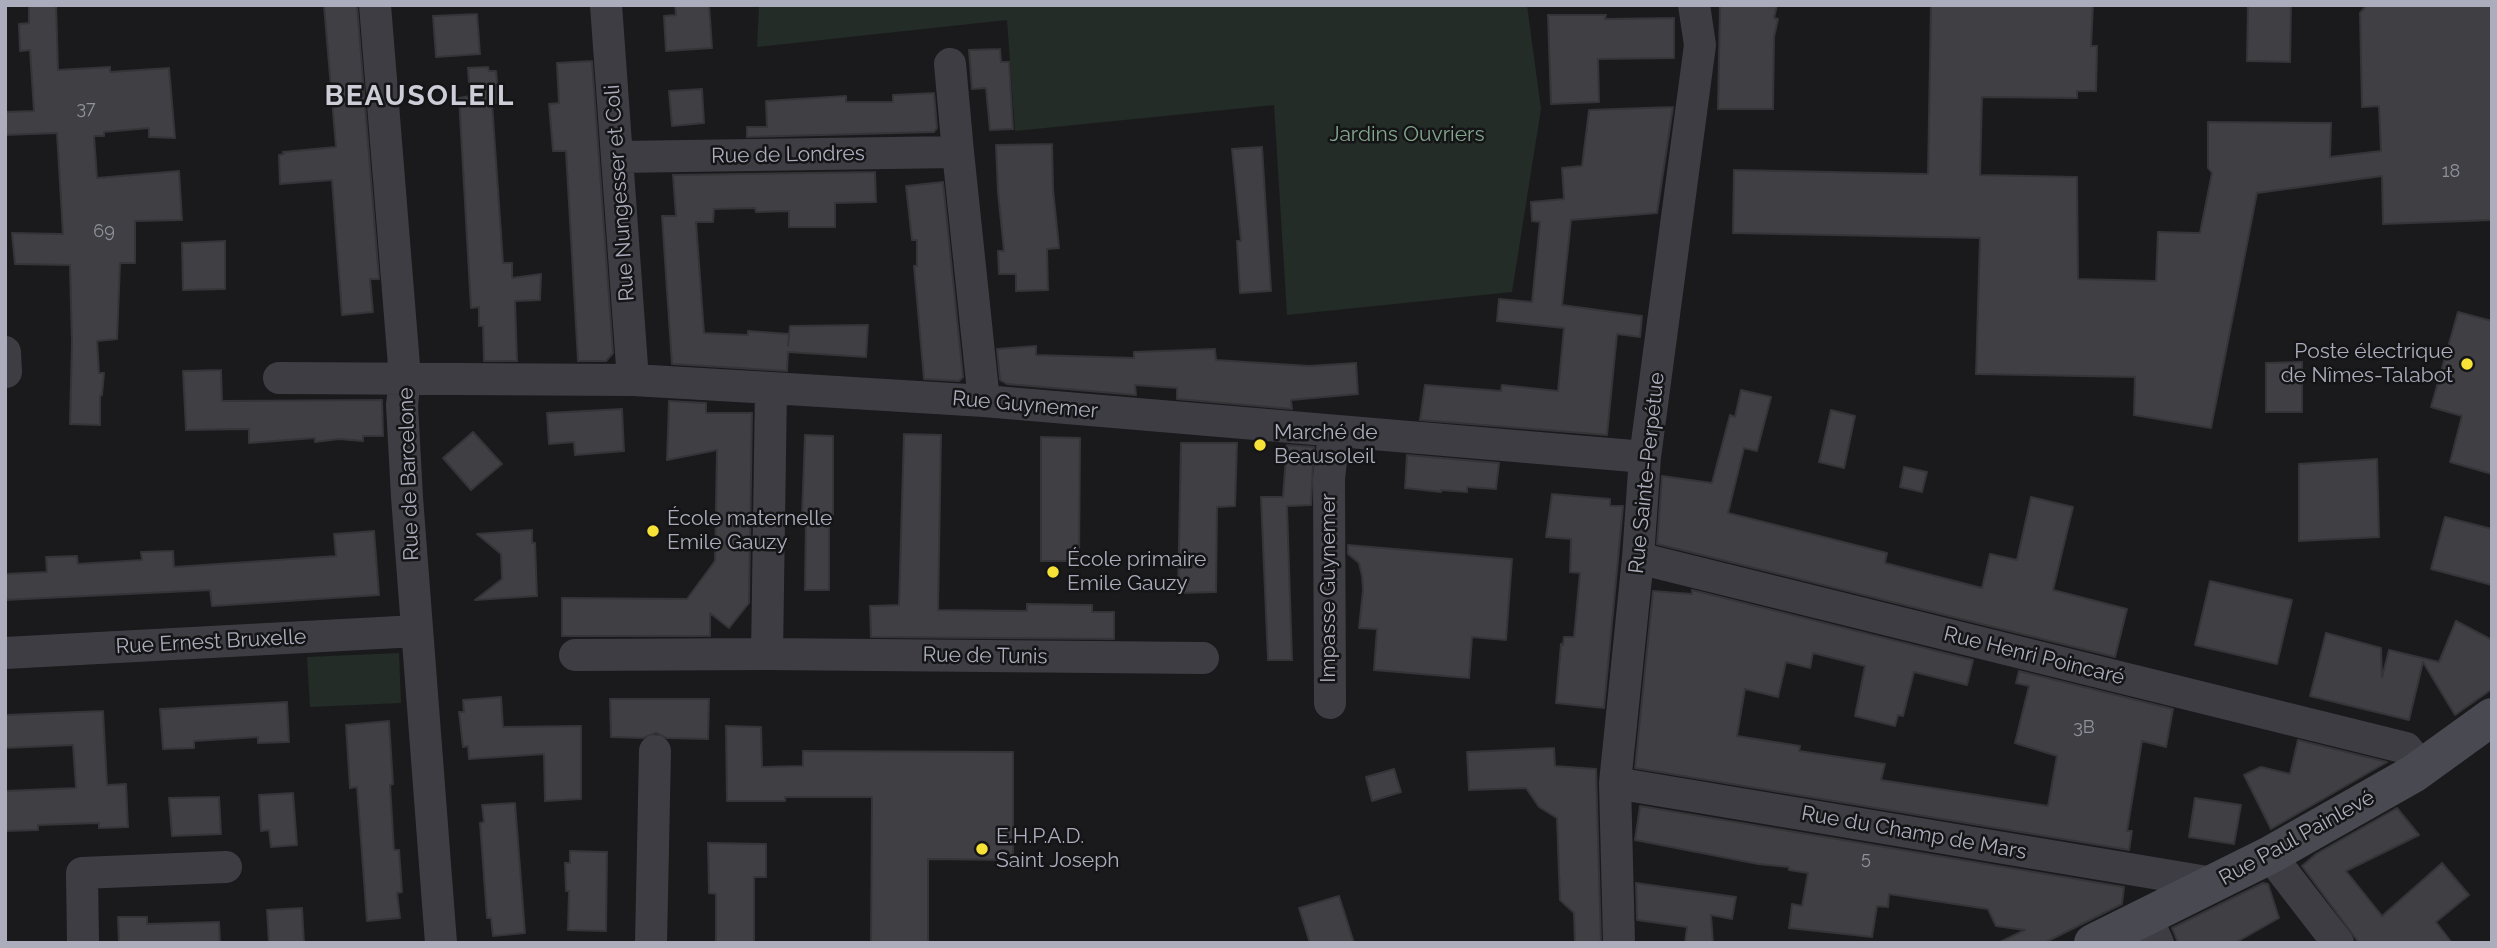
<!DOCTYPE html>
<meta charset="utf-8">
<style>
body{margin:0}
#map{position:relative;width:2497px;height:948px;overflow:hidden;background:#1a1a1c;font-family:Raleway,sans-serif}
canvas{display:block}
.frame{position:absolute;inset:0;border:7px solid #acadbc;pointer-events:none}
</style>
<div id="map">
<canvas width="2497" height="948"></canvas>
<div class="frame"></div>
</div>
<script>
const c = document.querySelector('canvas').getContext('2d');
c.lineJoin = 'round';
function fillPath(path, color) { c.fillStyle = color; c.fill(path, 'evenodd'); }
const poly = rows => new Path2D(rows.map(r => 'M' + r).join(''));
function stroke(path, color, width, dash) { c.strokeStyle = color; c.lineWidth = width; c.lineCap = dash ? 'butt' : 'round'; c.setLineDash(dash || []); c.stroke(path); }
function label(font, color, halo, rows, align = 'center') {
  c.font = font + ' Raleway,sans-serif'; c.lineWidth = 5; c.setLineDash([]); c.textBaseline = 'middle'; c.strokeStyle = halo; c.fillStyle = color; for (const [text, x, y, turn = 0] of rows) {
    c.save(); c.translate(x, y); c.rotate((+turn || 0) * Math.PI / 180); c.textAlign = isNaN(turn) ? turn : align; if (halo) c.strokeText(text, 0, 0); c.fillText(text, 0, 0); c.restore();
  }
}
fillPath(poly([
 [759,5,1527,5,1541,109,1512,292,1287,315,1274,105,1015,131,1007,20,757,47],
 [399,653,401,703,310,707,307,657]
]), '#232c26');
const building = poly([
 [29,5,56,5,58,70,110,67,110,72,169,68,175,138,149,137,149,128,104,132,104,136,94,136,97,178,179,171,182,220,135,221,135,263,120,263,117,339,97,341,99,373,104,373,102,395,100,396,100,425,70,424,72,343,70,265,15,264,12,233,63,234,57,133,5,135,5,112,34,111,30,50,20,51,19,24,29,23,29,5],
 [324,5,357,5,379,279,370,279,373,312,342,315,332,180,280,184,279,155,284,154,283,152,336,147,324,5],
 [675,5,709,5,712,48,666,51,664,16,676,15,675,5],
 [1720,5,1777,5,1774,18,1778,19,1774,37,1773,109,1718,109,1720,5],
 [1931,5,2093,5,2091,46,2097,46,2096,91,2077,91,2077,98,1982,97,1980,175,2077,177,2078,279,2156,281,2158,232,2200,233,2212,173,2208,168,2208,122,2331,123,2330,157,2381,151,2379,106,2362,107,2360,13,2367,5,2492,5,2492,220,2383,224,2382,176,2257,193,2211,428,2134,415,2135,377,1976,374,1980,238,1733,233,1734,170,1928,174,1931,5],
 [2248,5,2291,5,2290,62,2247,61,2248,5],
 [477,14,480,54,436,57,433,16,477,14],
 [1548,15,1606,15,1605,19,1674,18,1674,58,1598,59,1599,102,1551,104,1548,15],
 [1000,49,1001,62,1009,62,1013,129,990,130,986,88,972,89,969,50,1000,49],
 [592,61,613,353,606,361,578,361,566,151,553,151,549,104,559,103,557,63,592,61],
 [488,67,489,71,496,71,499,103,492,103,503,263,512,263,512,278,541,274,540,300,515,301,517,361,484,361,483,326,479,326,479,307,471,308,459,98,470,96,468,68,488,67],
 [702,89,704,123,672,126,669,91,702,89],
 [934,93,937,128,934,132,747,137,747,127,767,127,766,101,846,96,846,102,893,102,893,95,934,93],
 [1673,107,1657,213,1571,220,1562,305,1642,316,1640,337,1617,334,1607,435,1420,420,1425,385,1501,391,1502,385,1558,391,1564,328,1497,321,1499,299,1532,302,1540,222,1532,221,1531,202,1564,199,1562,168,1582,166,1589,110,1673,107],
 [1052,144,1053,189,1059,248,1047,249,1048,290,1016,291,1016,274,999,274,998,251,1004,251,998,192,996,145,1052,144],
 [1262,147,1271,291,1240,293,1237,241,1241,241,1232,149,1262,147],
 [875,172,876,202,835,203,835,227,789,227,789,211,756,212,755,208,714,209,713,222,696,222,704,333,748,335,748,331,789,334,788,346,790,326,868,325,866,357,788,352,787,371,672,364,662,216,676,216,673,175,875,172],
 [943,182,963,377,959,381,924,379,914,266,917,266,917,240,912,240,906,186,943,182],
 [225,241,225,289,183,290,182,243,225,241],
 [2458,312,2492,321,2492,474,2450,462,2462,416,2431,407,2458,312],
 [1036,346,1036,355,1134,358,1134,352,1215,349,1216,360,1309,366,1356,363,1358,394,1291,400,1292,409,1177,399,1177,388,1135,385,1136,395,1007,384,1000,380,997,349,1036,346],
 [2302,362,2302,412,2266,412,2266,363,2302,362],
 [221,370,222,401,382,400,383,436,363,436,363,441,339,439,315,442,315,438,249,443,249,429,186,430,183,371,221,370],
 [1741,390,1771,397,1757,451,1744,448,1728,513,1887,553,1885,563,1982,588,1990,554,2017,560,2031,497,2073,507,2053,590,2127,609,2115,657,1657,544,1662,476,1712,483,1730,415,1735,417,1741,390],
 [669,401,706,403,706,413,752,413,749,603,729,628,710,613,710,636,562,636,562,598,687,599,715,561,717,450,667,460,669,401],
 [622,409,624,451,575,455,574,442,549,444,547,413,622,409],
 [1831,410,1855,416,1844,468,1819,462,1831,410],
 [473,432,502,464,471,490,443,458,473,432],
 [904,434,941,435,938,610,1027,611,1027,604,1092,605,1092,612,1114,612,1114,639,871,637,870,606,899,605,904,434],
 [805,435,833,436,833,515,829,514,829,590,805,590,806,516,802,516,805,435],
 [1041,437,1080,438,1079,561,1041,561,1041,437],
 [1181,443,1237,443,1235,506,1217,507,1216,592,1178,593,1181,443],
 [1287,445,1314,447,1311,505,1287,506,1292,660,1268,660,1261,497,1283,497,1287,445],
 [1407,455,1499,463,1496,489,1467,487,1467,492,1441,490,1441,492,1405,488,1407,455],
 [2377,459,2379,537,2299,541,2299,464,2377,459],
 [1904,467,1927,472,1922,492,1900,487,1904,467],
 [1552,494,1610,499,1610,506,1623,506,1604,708,1556,703,1561,644,1563,645,1564,637,1574,637,1580,573,1570,572,1571,539,1546,537,1552,494],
 [2445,517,2492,529,2492,585,2431,569,2445,517],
 [532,530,532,543,535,543,537,596,475,600,502,579,501,554,477,534,532,530],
 [374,531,379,595,212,606,210,590,5,600,5,574,47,572,46,557,77,556,78,564,142,560,141,552,173,551,174,567,336,556,334,534,374,531],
 [1348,545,1512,559,1506,640,1472,637,1469,678,1374,670,1377,629,1359,628,1363,590,1362,576,1359,563,1348,554,1348,545],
 [2210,581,2292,600,2277,664,2195,645,2210,581],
 [1692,590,1973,660,1967,685,1914,672,1903,716,1898,715,1895,726,1855,716,1865,666,1813,653,1810,668,1786,662,1778,697,1745,689,1737,736,1800,746,1799,751,1885,764,1881,780,2048,806,2057,756,2015,743,2029,686,2016,683,2019,671,2173,709,2166,747,2142,741,2127,831,2132,831,2129,850,1635,768,1653,591,1692,594,1692,590],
 [2456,621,2492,640,2492,689,2455,715,2423,662,2409,720,2310,696,2326,633,2381,648,2382,677,2389,650,2439,662,2456,621],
 [501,697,503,727,581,726,581,799,545,801,544,754,469,759,468,746,463,747,459,712,464,712,463,700,501,697],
 [610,699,709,699,708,739,667,738,656,733,643,738,611,737,610,699],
 [287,702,289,742,258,743,258,737,194,741,194,748,163,749,160,709,287,702],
 [103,711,107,785,126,784,128,827,99,828,99,823,38,825,38,830,5,831,5,791,76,788,73,745,5,748,5,715,103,711],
 [389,721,393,784,390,785,394,850,399,850,402,892,397,893,400,918,367,921,357,787,350,788,346,725,389,721],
 [726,726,761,727,762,767,803,766,803,751,1013,752,1013,860,928,859,928,943,871,943,872,797,785,797,785,801,727,801,726,726],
 [2298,740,2387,762,2271,829,2244,775,2261,767,2290,774,2298,740],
 [1554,748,1555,766,1596,769,1601,943,1575,943,1574,913,1560,900,1557,818,1539,807,1526,788,1469,790,1467,752,1554,748],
 [1394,769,1401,792,1372,801,1366,777,1394,769],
 [293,793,297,845,271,847,269,830,261,831,259,795,293,793],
 [219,797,221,834,172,836,169,798,219,797],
 [2195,798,2241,805,2234,844,2189,837,2195,798],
 [515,803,525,933,493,936,491,918,487,918,480,823,484,822,482,805,515,803],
 [1640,806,2124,887,2122,904,2044,943,1998,943,2025,930,1996,926,1988,909,1889,894,1888,907,1877,906,1872,937,1789,928,1792,904,1802,906,1808,873,1789,870,1789,867,1758,864,1635,840,1640,806],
 [2397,808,2419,835,2346,871,2382,916,2442,863,2469,895,2436,922,2452,943,2359,943,2302,866,2316,854,2397,808],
 [708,843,766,844,766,877,754,877,754,943,716,943,716,894,709,893,708,843],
 [570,851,607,852,606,931,568,930,569,891,566,891,565,863,570,863,570,851],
 [1636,883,1736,897,1732,919,1711,915,1713,943,1685,943,1687,927,1637,920,1636,883],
 [2263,883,2268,884,2279,918,2235,943,2178,943,2172,928,2263,883],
 [1339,896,1354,943,1310,943,1299,908,1339,896],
 [302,908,304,943,269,943,267,910,302,908],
 [118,917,147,917,147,924,219,922,220,943,119,943,118,917]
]);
fillPath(building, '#3f3f44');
stroke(building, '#353438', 2);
stroke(poly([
 [375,5,405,378,402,405,407,497,441,943],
 [606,5,633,380],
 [950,64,958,152],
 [617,157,958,152,984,401],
 [5,352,6,372],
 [279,378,633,380,771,388,984,401,1645,457],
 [1638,558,2406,748,2422,768],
 [5,653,417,631],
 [767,654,771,388],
 [575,655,767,654,1203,658],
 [1330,703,1329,479,1334,432],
 [1615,783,2213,883],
 [2270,855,2338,943],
 [2146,917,2158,943],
 [83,943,82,873,226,867],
 [651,943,655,751],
 [1619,943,1615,783,1638,558,1645,457,1700,45,1694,5]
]), '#3d3d43', 32);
stroke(poly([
 [2093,943,2270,855,2413,774,2492,717]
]), '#484951', 38);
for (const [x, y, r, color] of [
 [2467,364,7,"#f7e237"],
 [1260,445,7,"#f7e237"],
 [653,531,7,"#f7e237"],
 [1053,572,7,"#f7e237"],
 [982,849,7,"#f7e237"]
]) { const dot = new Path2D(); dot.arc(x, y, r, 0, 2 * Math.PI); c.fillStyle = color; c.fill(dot); stroke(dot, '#151517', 2.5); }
label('18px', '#91929e', null, [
 ["37",86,109],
 ["18",2451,172],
 ["69",104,232],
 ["3B",2084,728],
 ["5",1866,859]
]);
label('21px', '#83a78d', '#151517', [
 ["Jardins Ouvriers",1407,135]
]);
label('21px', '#acadbc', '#151517', [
 ["Rue de Londres",788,155,-1],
 ["Rue Nungesser et Coli",620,193,-94],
 ["Rue Guynemer",1025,405,5],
 ["Rue Sainte-Perpétue",1647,473,-84],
 ["Rue de Barcelone",409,474,-92],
 ["Impasse Guynemer",1329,588,-90],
 ["Rue Ernest Bruxelle",211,642,-3],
 ["Rue de Tunis",985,656,1],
 ["Rue Henri Poincaré",2034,656,14],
 ["Rue du Champ de Mars",1914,833,10],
 ["Rue Paul Painlevé",2297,838,-29]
]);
label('21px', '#acadbc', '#151517', [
 ["Poste électrique",2453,352,"right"],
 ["de Nîmes-Talabot",2453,376,"right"],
 ["Marché de",1274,433],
 ["Beausoleil",1274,457],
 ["École maternelle",667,519],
 ["Emile Gauzy",667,543],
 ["École primaire",1067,560],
 ["Emile Gauzy",1067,584],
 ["E.H.P.A.D.",996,837],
 ["Saint Joseph",996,861]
], 'left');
c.letterSpacing = '2px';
label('bold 28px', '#cdcdd8', '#151517', [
 ["BEAUSOLEIL",420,97]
]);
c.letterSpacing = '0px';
</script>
